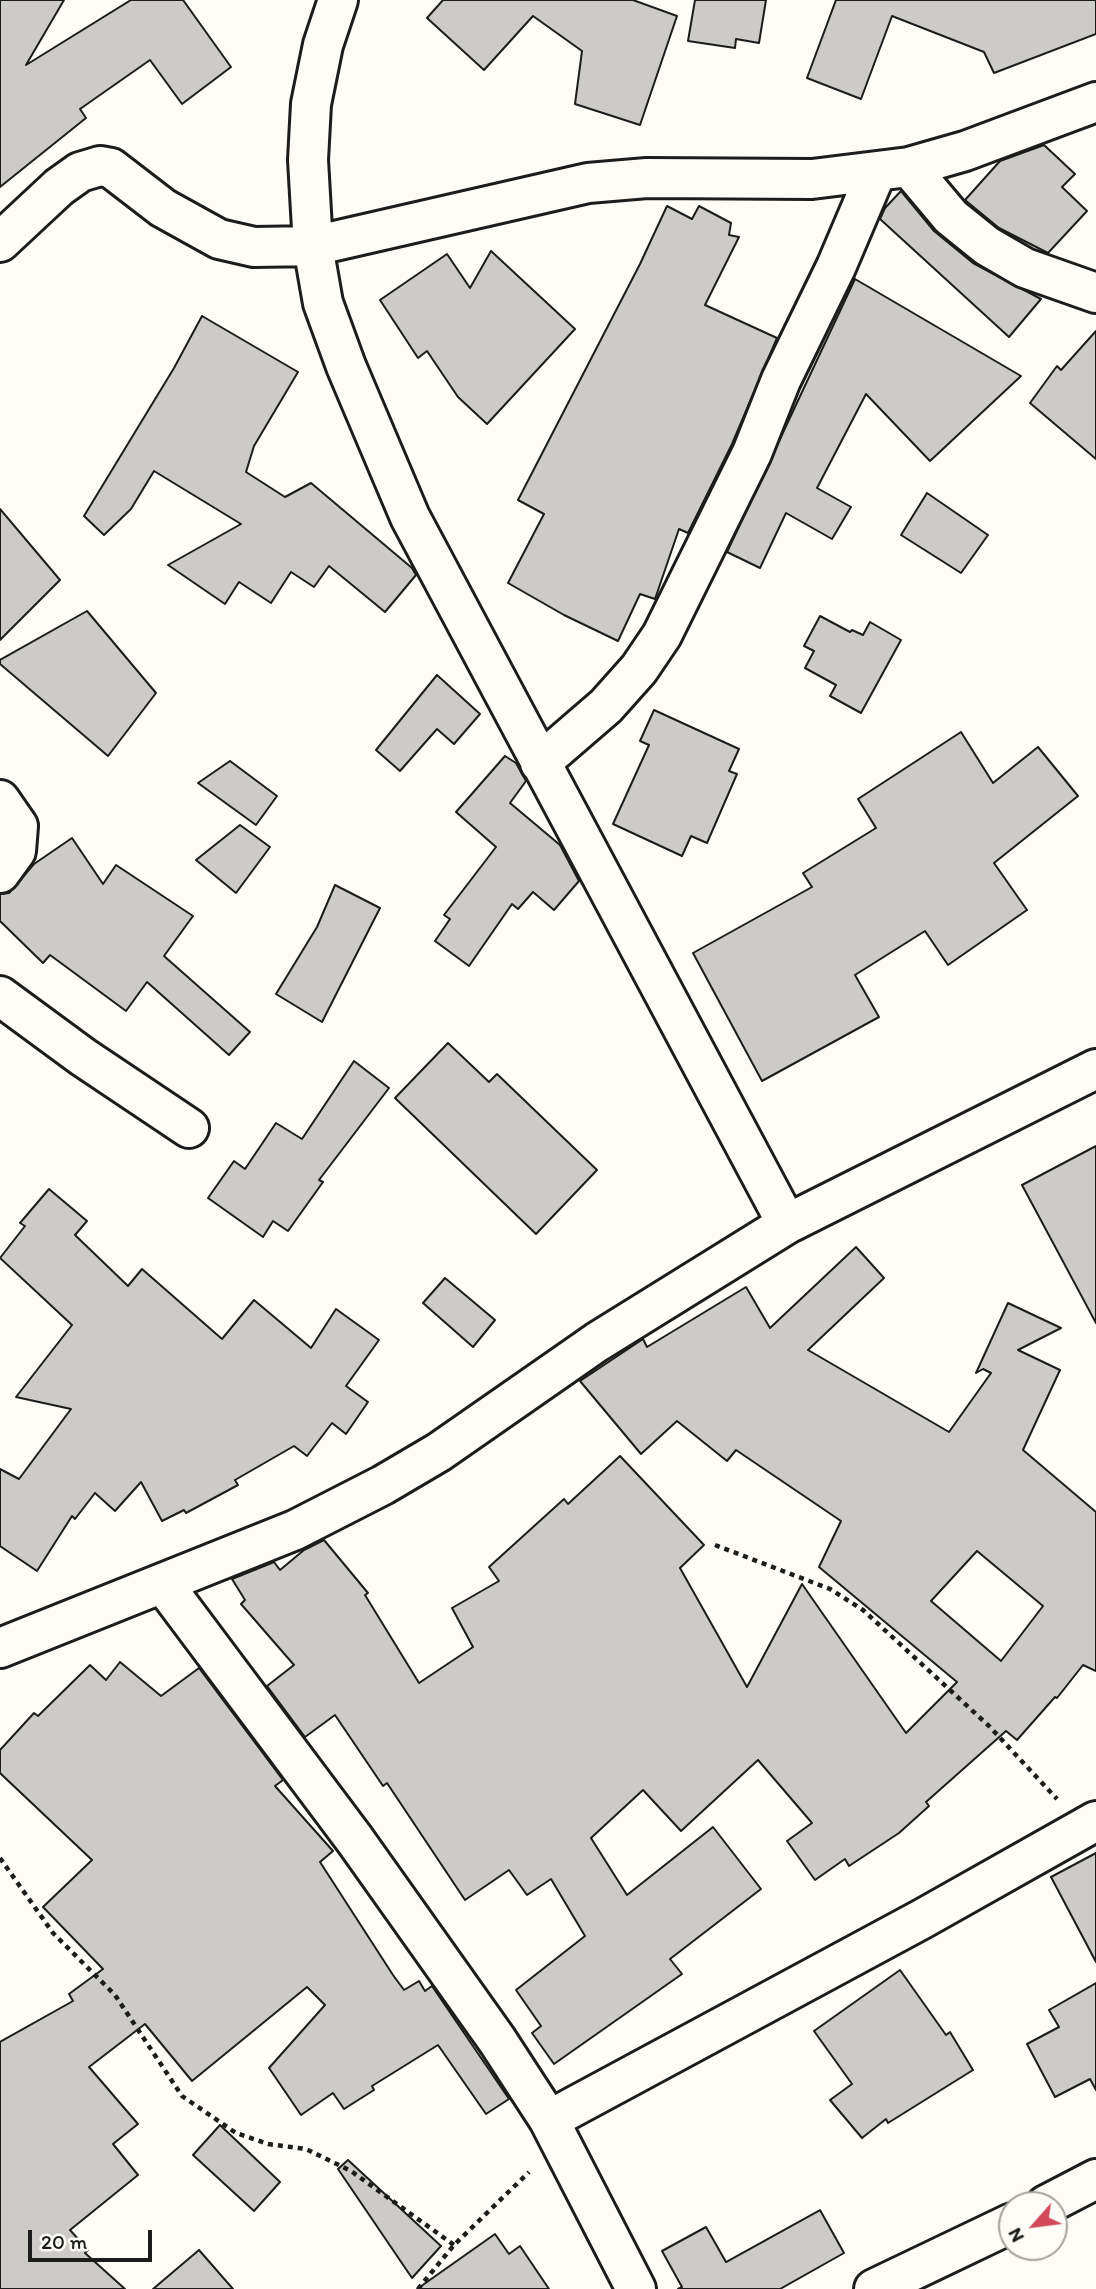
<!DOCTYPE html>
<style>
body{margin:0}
#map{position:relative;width:1096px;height:2289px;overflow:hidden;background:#fdfcf7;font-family:Itim,sans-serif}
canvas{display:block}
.north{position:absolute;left:998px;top:2191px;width:70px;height:70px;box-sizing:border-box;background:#fdfcf7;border:2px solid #a3a29f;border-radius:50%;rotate:242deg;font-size:19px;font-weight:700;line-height:28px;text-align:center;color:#1c1c1c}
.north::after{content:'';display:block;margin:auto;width:24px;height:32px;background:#d1495b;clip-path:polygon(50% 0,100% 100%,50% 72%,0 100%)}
.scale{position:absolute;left:28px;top:2230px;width:124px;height:32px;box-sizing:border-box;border:4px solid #1c1c1c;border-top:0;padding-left:9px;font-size:21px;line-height:24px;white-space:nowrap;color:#1c1c1c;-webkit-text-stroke:5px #fdfcf7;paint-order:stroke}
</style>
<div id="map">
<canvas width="1096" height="2289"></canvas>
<div class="north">N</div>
<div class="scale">20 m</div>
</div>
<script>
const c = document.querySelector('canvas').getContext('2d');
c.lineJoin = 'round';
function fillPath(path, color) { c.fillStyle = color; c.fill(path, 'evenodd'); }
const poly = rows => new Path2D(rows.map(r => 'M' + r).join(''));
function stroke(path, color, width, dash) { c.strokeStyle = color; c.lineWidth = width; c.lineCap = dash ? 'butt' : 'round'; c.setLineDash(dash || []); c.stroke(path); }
const building = poly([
 [0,0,64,0,26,65,131,0,183,0,231,67,182,104,150,60,80,109,86,118,0,187,0,0],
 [443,0,633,0,677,16,640,125,575,104,582,51,533,16,484,70,427,18,443,0],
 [695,0,766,0,759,43,736,39,735,48,688,41,695,0],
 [836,0,1096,0,1096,34,994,73,984,52,892,16,861,99,807,78,836,0],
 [1044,145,1075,174,1062,187,1087,211,1048,253,999,228,965,200,1000,161,1044,145],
 [901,191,934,231,973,263,1041,299,1009,337,880,219,885,208,901,191],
 [667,206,692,219,699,206,731,223,729,235,739,237,705,305,777,338,732,444,688,533,679,529,655,599,640,594,618,641,564,615,508,583,544,514,518,500,640,264,667,206],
 [491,251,575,329,487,424,458,397,427,351,418,358,380,300,447,254,470,288,491,251],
 [855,279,1021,376,930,461,866,394,817,488,851,507,832,539,786,513,760,568,727,552,855,279],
 [202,316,298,372,254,446,246,472,285,497,311,483,412,568,416,575,385,612,329,566,314,587,291,572,271,603,239,582,225,604,168,565,241,524,154,471,131,509,104,535,84,516,174,368,202,316],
 [1096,331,1096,459,1030,403,1057,366,1061,370,1096,331],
 [927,493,988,535,961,573,901,535,927,493],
 [0,509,60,580,0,640,0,509],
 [87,611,156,693,108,756,0,664,0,660,87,611],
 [820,616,850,632,852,630,863,635,870,622,901,640,861,713,830,696,836,685,805,668,814,651,804,646,820,616],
 [437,675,480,714,454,744,437,729,400,771,376,750,437,675],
 [654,710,739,749,729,771,737,774,707,843,691,836,682,856,613,824,649,745,640,741,654,710],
 [961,732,993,783,1038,747,1078,796,994,863,1027,910,948,965,925,931,855,975,879,1017,762,1081,693,953,812,887,803,873,876,828,858,799,961,732],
 [505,756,516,763,526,781,510,803,560,845,579,881,554,910,533,892,518,909,512,904,469,966,435,941,450,919,444,915,496,847,456,812,505,756],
 [230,761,277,796,256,825,198,783,230,761],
 [240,825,270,847,236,893,196,860,240,825],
 [72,838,103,884,116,865,193,916,164,956,250,1032,229,1055,147,982,126,1011,50,955,43,963,0,921,0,894,9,893,34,864,72,838],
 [335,885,380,908,322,1022,276,994,317,927,335,885],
 [448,1043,489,1082,497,1074,597,1170,536,1234,395,1098,448,1043],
 [354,1061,389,1088,319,1180,323,1182,288,1231,273,1221,263,1237,208,1198,234,1161,245,1169,276,1123,302,1139,354,1061],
 [1096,1146,1096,1323,1022,1185,1096,1146],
 [49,1189,87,1221,75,1235,128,1286,142,1269,222,1339,254,1300,311,1348,336,1309,379,1340,346,1386,368,1402,346,1434,332,1423,307,1456,294,1446,235,1480,238,1485,186,1513,184,1510,162,1521,141,1482,115,1511,95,1493,75,1519,72,1516,37,1571,0,1546,0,1469,19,1479,71,1409,16,1397,72,1325,0,1258,25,1226,20,1223,49,1189],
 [856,1247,884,1278,808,1350,949,1432,991,1373,983,1369,976,1373,1008,1303,1061,1328,1018,1350,1060,1370,1023,1450,1096,1512,1096,1671,1083,1665,1057,1698,1055,1697,1017,1740,1006,1731,926,1802,929,1806,899,1833,849,1866,845,1859,815,1880,787,1841,812,1823,758,1760,681,1831,643,1790,591,1838,627,1895,713,1827,761,1889,670,1959,682,1974,554,2064,532,2033,541,2026,516,1990,585,1936,551,1879,527,1895,509,1870,465,1900,387,1783,383,1786,335,1715,305,1737,267,1686,294,1665,241,1604,245,1600,232,1579,274,1562,280,1570,304,1550,324,1540,368,1593,365,1595,419,1683,473,1647,452,1608,499,1581,489,1567,564,1499,568,1504,620,1456,704,1545,680,1568,747,1687,802,1584,906,1733,957,1682,819,1567,841,1521,736,1450,727,1461,677,1421,641,1454,580,1381,643,1339,647,1347,746,1287,770,1328,856,1247],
 [977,1551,1043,1606,1001,1661,931,1601,977,1551],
 [445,1278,495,1320,473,1347,423,1303,445,1278],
 [120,1662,161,1696,199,1668,283,1780,275,1786,333,1851,320,1862,393,1975,404,1990,419,1981,425,1991,432,1986,509,2099,486,2114,438,2045,372,2086,374,2090,344,2109,333,2093,301,2115,269,2068,325,2005,307,1987,192,2081,145,2024,89,2067,138,2124,113,2144,138,2175,70,2230,88,2250,85,2253,125,2289,0,2289,0,2042,73,2001,69,1994,103,1969,43,1907,92,1860,0,1773,0,1750,34,1713,38,1716,90,1665,106,1680,120,1662],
 [1096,1853,1096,1962,1051,1877,1096,1853],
 [900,1970,946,2035,950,2032,973,2070,888,2123,886,2119,862,2138,830,2100,852,2084,814,2031,900,1970],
 [1096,1983,1096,2090,1090,2079,1055,2097,1027,2044,1059,2027,1049,2010,1096,1983],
 [220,2125,280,2182,254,2211,193,2155,220,2125],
 [348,2160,441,2246,412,2278,338,2169,348,2160],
 [820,2210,844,2253,780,2289,678,2289,682,2287,662,2251,706,2227,726,2262,820,2210],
 [495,2234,509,2254,520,2246,549,2289,417,2289,495,2234],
 [199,2250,233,2289,153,2289,199,2250]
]);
fillPath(building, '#cccbc8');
stroke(building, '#1c1c1c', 2);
const minor = poly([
 [338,0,323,45,311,104,308,160,313,246,323,303,346,366,410,517,787,1224],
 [909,167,951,217,987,246,1025,268,1096,293],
 [0,242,59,187,80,172,100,166,111,168,163,208,219,239,254,247,313,246,588,183,647,178,812,179,909,167,965,151,1096,102],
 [540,763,606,706,639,669,662,635,752,453,781,380,836,267,876,173],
 [0,800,18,826,16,851,0,873],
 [0,996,83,1057,189,1128],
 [164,1585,355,1840,497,2040,549,2120,636,2289],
 [0,1648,295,1530,383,1485,439,1452,597,1342,787,1224,1096,1069],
 [549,2120,922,1919,1096,1821],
 [1046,2205,1096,2179],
 [874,2289,1012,2223]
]);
stroke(minor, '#1c1c1c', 44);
stroke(poly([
 [715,1545,830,1589,863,1610,989,1726,1057,1799],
 [0,1858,53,1933,115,1995,182,2096,236,2133,268,2144,306,2149,351,2171,454,2245],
 [418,2289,454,2245,529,2172]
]), '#1c1c1c', 4.5, [5, 5]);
stroke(minor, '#fdfcf7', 38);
</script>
